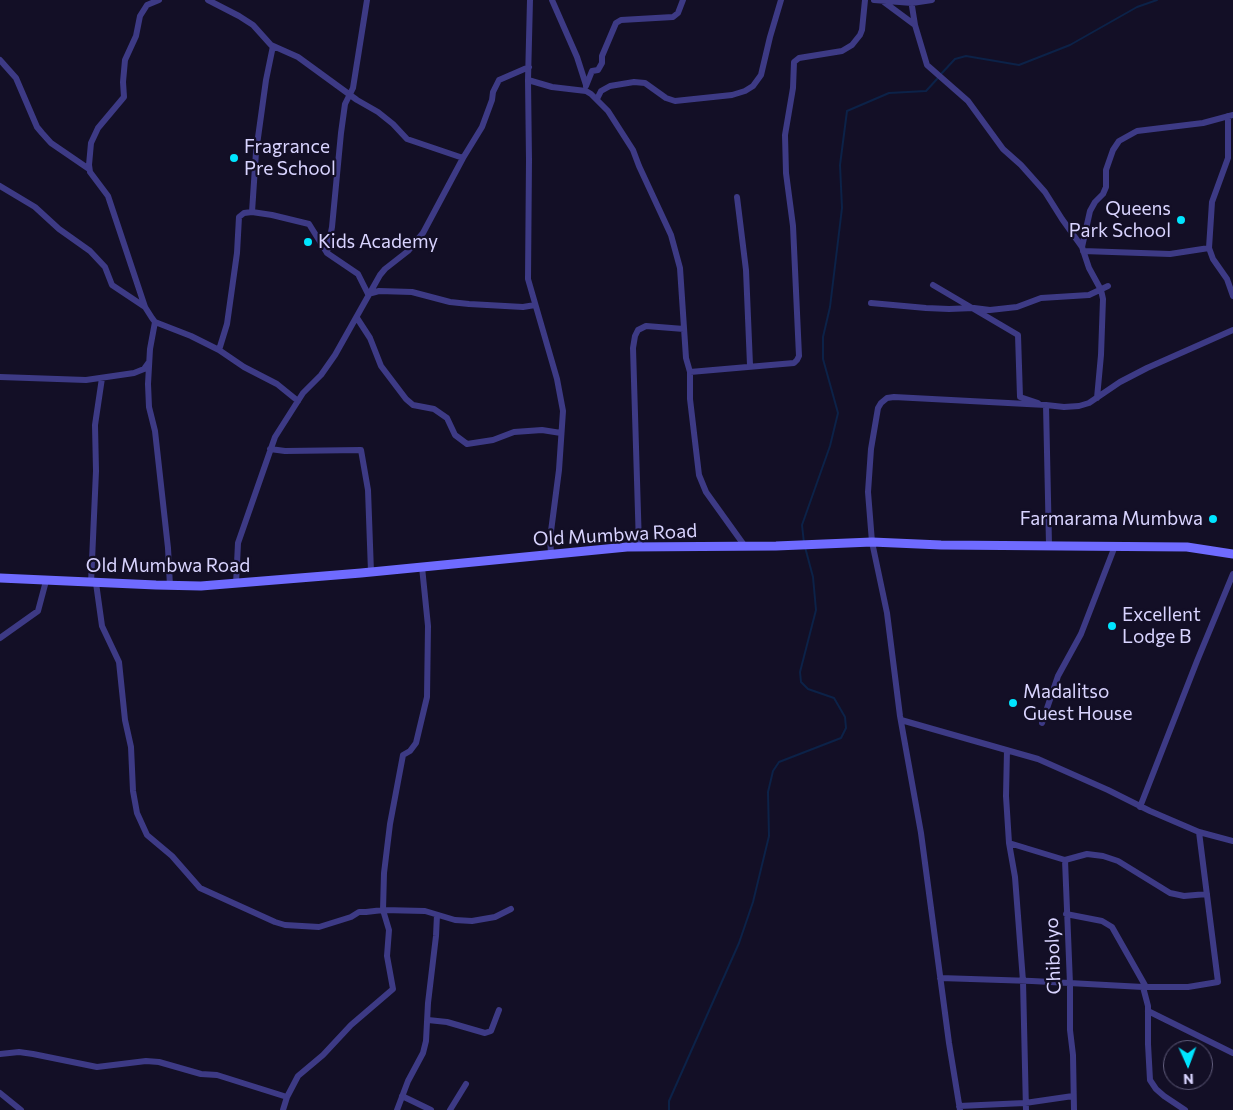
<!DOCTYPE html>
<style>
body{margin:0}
#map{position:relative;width:1233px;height:1110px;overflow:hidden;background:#130f26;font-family:Commissioner,sans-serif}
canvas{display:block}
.north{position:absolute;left:1163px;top:1040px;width:50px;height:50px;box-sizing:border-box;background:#130f26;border:1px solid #625e7d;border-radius:50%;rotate:178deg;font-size:14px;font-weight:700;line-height:20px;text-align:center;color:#d9d4ff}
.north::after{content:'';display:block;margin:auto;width:18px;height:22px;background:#00e5ff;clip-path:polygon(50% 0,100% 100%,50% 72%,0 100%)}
</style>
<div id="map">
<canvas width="1233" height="1110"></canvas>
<div class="north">N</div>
</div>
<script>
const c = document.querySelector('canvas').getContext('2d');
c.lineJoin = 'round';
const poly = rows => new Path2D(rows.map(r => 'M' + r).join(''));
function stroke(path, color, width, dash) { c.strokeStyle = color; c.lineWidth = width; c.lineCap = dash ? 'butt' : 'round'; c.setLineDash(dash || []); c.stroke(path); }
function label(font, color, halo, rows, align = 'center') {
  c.font = font + ' Commissioner,sans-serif'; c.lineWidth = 4.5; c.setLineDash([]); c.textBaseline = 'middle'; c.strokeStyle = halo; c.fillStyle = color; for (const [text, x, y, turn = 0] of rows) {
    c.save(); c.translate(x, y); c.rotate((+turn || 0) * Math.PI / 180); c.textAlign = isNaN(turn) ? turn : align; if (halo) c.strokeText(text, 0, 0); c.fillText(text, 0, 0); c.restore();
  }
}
stroke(poly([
 [941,74,955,59,966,56,1019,65,1070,45,1137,7,1157,0],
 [804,543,802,525,830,446,838,413,823,359,823,337,830,307,842,208,840,165,847,111,889,93,926,91,938,78],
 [669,1110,669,1101,739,943,753,902,769,836,768,792,773,771,779,762,841,738,846,728,845,717,834,698,808,689,801,682,800,672,816,610,813,577,805,547]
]), '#0c2248', 2);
stroke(poly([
 [159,0,147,5,140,16,136,36,125,60,123,82,124,97,98,128,91,143,89,165,90,172,108,196,145,307,152,318,155,322,191,336,219,350,244,367,277,384,298,401],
 [208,0,239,16,253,25,271,45,298,57,357,100,378,112,393,124,407,139,463,158],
 [530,0,528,80,529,160,528,279,557,379,563,411,559,470,550,539,551,553],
 [552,0,577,57,586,85],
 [874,0,912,3,932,0],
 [911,0,915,25],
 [884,2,915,25,927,65,968,101,1003,149,1021,165,1045,192,1062,219,1082,247],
 [273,46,266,80,256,152,252,212,272,215,309,224,327,253,358,274,368,294,379,291,412,292,450,302,469,304,523,307,535,305],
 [0,60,16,78,37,127,42,133,51,143,89,169],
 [528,80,552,87,586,91,591,94,608,111,633,150,639,166,671,235,680,268,686,358,690,372,690,399,699,475,706,492,744,545],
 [586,86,592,71,598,70,602,63,602,56,616,23,621,20,673,17,678,13,683,0],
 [597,99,601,91,610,86,634,82,645,83,666,98,675,101,732,95,745,91,753,86,761,75,770,37,781,0],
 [1228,116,1228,158,1212,202,1209,248,1213,259,1227,279,1233,296],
 [0,186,35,207,59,229,90,251,105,267,112,285,145,307],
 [737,197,746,270,750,365],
 [1083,251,1170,254,1209,248],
 [327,253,332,227,341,133,345,104,353,88,367,0],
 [933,285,1018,335,1020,397,1038,403],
 [871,303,926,308,949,309,974,308,990,310,1017,307,1041,298,1089,295,1108,286],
 [357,318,370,338,381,366,406,399,413,405,434,409,447,418,455,435,467,444,493,440,514,432,542,430,561,433],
 [155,322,150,349,148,384,149,407,155,431,168,548,170,586],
 [219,350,227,324,237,253,239,217,244,213,252,212],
 [690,372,794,363,797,360,799,356,793,226,786,173,785,135,793,88,794,62,799,58,842,51,852,45,860,35,862,30,865,0],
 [0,377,86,380,134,373,144,369,149,362],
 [1097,398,1101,355,1103,299,1101,290,1089,268,1082,247,1090,211,1095,202,1103,194,1106,187,1106,170,1113,150,1119,141,1137,131,1203,123,1233,115],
 [270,449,285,451,361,450,368,490,371,572],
 [1049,545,1046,405,1064,407,1079,406,1089,403,1120,382,1147,368,1233,330],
 [639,546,633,348,635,336,638,330,646,326,684,329],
 [91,583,96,471,95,425,102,378],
 [96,583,102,626,119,662,125,720,131,747,133,791,137,813,147,835,172,856,200,888,275,922,285,925,319,927,351,917,359,912,366,912,383,910,425,911,455,920,472,921,495,917,511,909],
 [236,584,238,543,275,437,303,393,321,375,335,355,380,275,385,269,408,251,423,233,463,158,482,127,492,100,493,92,499,80,529,67],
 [0,638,38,611,46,581],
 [901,720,1038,759,1108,790,1150,811,1199,832,1233,841],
 [1042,723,1058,676,1081,634,1115,546],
 [1007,750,1006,796,1009,843,1015,877,1023,981,1026,1110],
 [1140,807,1197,661,1233,574],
 [1009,843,1065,860,1070,984,1070,1030,1073,1055,1074,1110],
 [1065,860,1087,854,1103,856,1118,861,1170,893,1184,896,1207,894],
 [1066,914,1102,921,1112,927,1146,987],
 [940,978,1032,981,1143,987,1188,987,1218,982,1199,832],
 [1143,987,1148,1006,1148,1044,1150,1080,1156,1089,1164,1096,1185,1110],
 [1148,1011,1233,1053],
 [428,1020,447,1022,485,1033,491,1031,499,1010],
 [0,1054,19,1052,33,1054,97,1067,146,1061,159,1062,201,1074,217,1075,287,1097],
 [0,1093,21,1110],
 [402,1096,431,1110],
 [959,1106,1025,1103,1073,1096],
 [283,1110,287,1097,298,1076,323,1055,351,1025,393,989,387,956,389,930,383,910,384,873,390,824,403,755,410,751,416,743,427,697,428,626,422,567],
 [397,1110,408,1081,423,1053,426,1041,428,1003,436,936,437,915],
 [450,1110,466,1084],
 [960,1110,949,1043,921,833,900,716,887,613,872,542,868,492,871,449,878,408,881,403,887,398,894,397,1046,405]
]), '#3d3a85', 6);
stroke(poly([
 [0,578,156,585,201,586,361,573,627,547,776,546,872,542,941,545,1187,547,1233,554]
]), '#6f6bff', 9);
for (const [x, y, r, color] of [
 [234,158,5,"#00e5ff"],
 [1181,220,5,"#00e5ff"],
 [308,242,5,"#00e5ff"],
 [1213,519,5,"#00e5ff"],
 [1112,626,5,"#00e5ff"],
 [1013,703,5,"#00e5ff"]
]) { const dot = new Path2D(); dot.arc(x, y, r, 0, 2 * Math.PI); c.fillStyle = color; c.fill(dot); stroke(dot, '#130f26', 2); }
label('19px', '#d9d4ff', '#130f26', [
 ["Fragrance",244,147],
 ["Pre School",244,169],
 ["Queens",1171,209,"right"],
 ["Park School",1171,231,"right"],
 ["Kids Academy",318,242],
 ["Farmarama Mumbwa",1203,519,"right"],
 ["Excellent",1122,615],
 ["Lodge B",1122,637],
 ["Madalitso",1023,692],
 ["Guest House",1023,714]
], 'left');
label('19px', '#d9d4ff', '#130f26', [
 ["Old Mumbwa Road",615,535,-3],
 ["Old Mumbwa Road",168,566],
 ["Chibolyo",1053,956,-92]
]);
</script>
